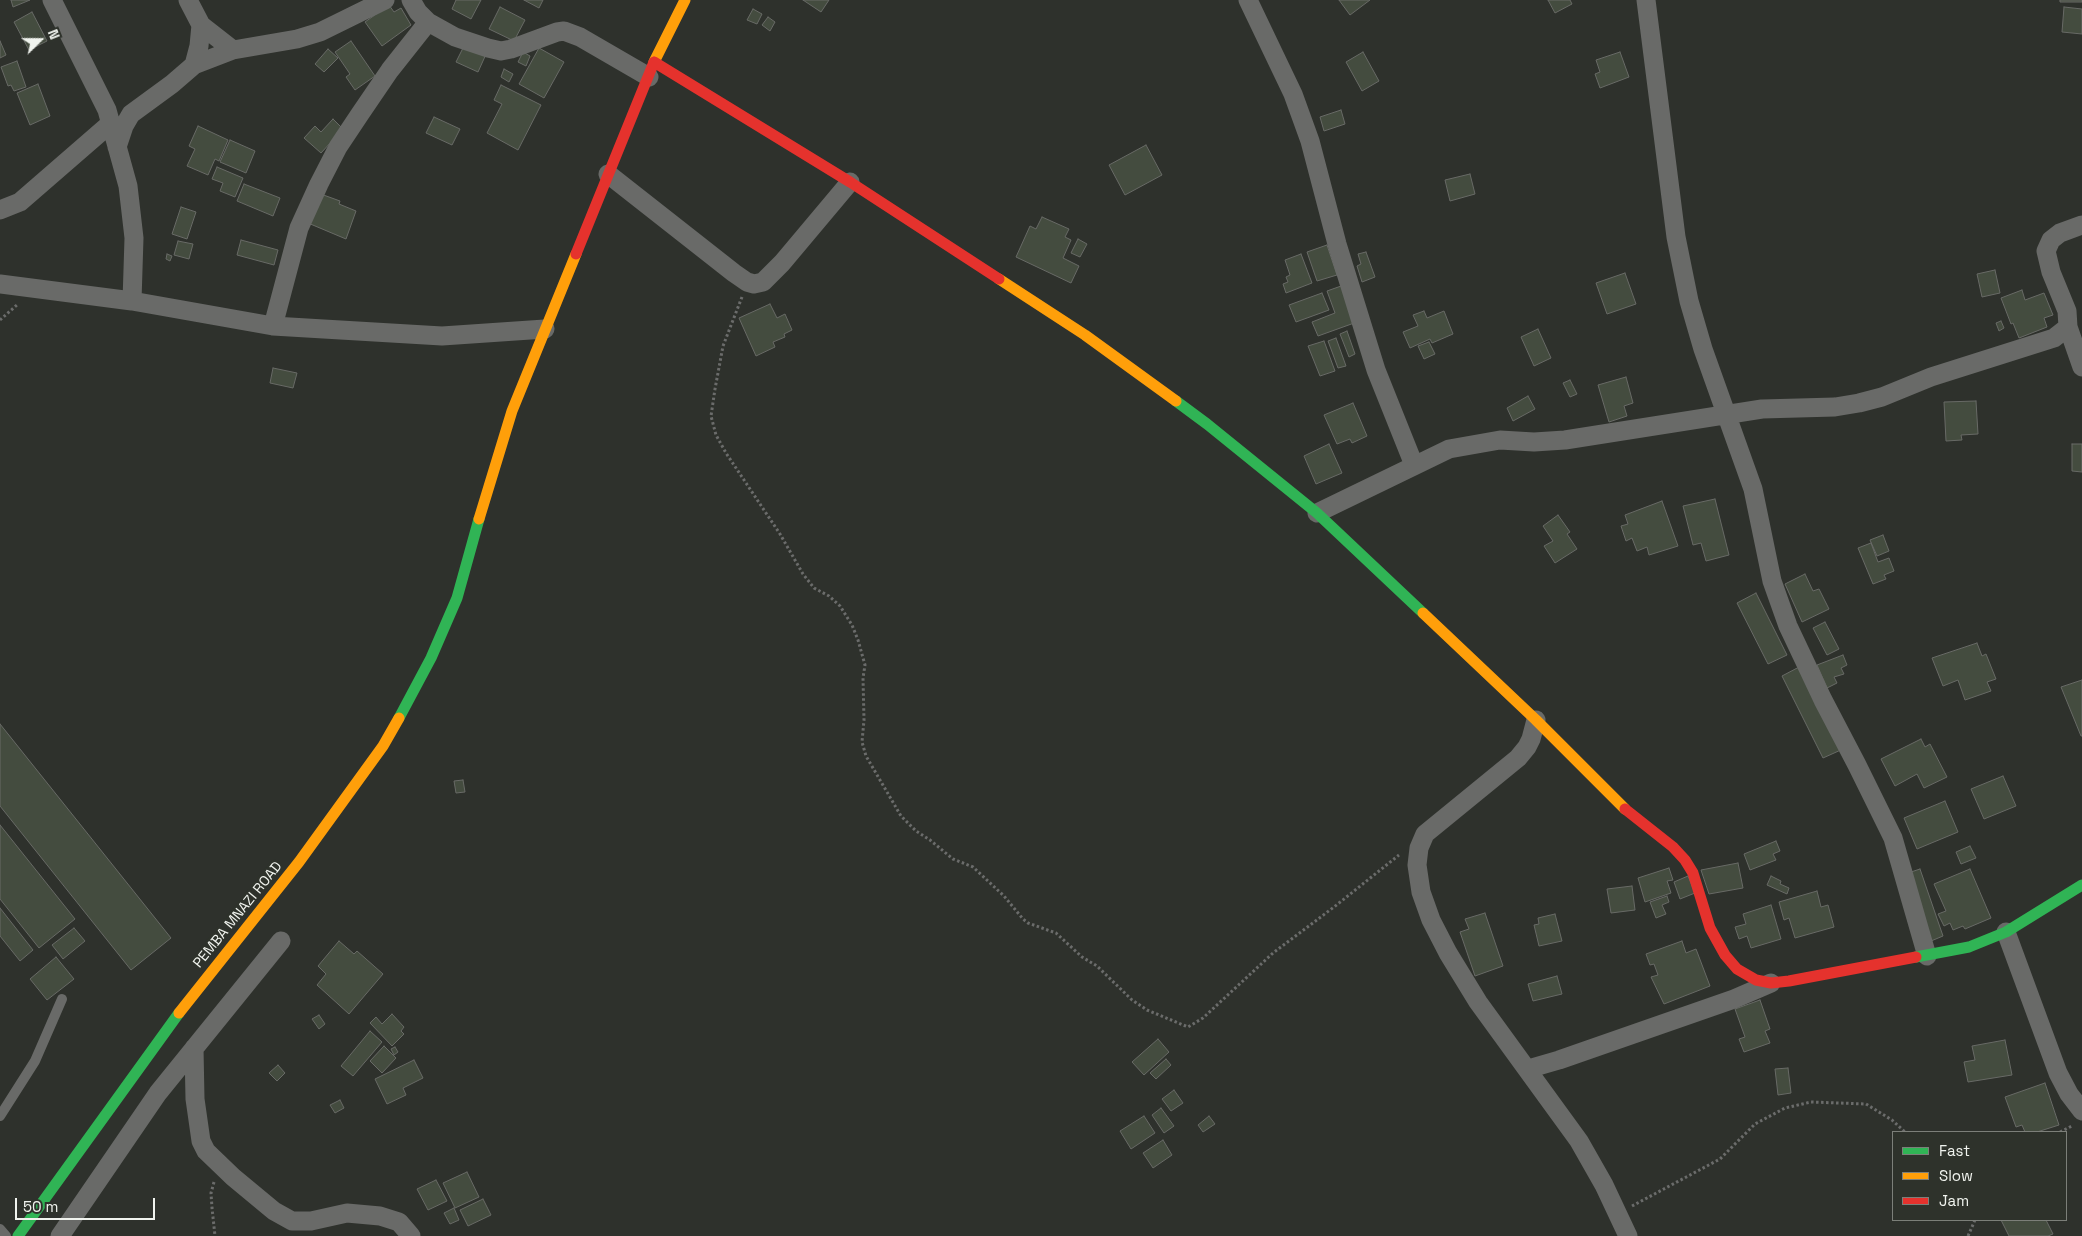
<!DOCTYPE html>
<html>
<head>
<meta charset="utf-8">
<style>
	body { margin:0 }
	#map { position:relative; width:2082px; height:1236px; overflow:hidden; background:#2e312c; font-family:"Space Grotesk",sans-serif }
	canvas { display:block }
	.legend { position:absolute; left:1892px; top:1131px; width:175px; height:90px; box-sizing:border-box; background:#2e322b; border:1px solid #7c7f79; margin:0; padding:6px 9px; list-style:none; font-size:15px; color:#f0f3ee }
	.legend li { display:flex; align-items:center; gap:10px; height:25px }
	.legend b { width:25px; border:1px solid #7c7f79 }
	.north { position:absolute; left:15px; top:15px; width:50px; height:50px; -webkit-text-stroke:4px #2e322b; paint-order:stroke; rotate:68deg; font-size:14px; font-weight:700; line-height:20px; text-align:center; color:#f0f3ee }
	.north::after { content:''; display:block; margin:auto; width:18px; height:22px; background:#f0f3ee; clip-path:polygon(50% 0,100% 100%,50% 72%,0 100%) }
	.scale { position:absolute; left:15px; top:1198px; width:140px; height:22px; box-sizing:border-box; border:2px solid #f0f3ee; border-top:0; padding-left:6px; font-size:15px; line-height:18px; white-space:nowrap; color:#f0f3ee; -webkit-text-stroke:4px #2e322b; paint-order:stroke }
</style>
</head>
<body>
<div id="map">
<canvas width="2082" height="1236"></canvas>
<ul class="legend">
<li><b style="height:6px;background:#30b455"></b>Fast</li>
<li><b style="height:6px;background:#ff9f0a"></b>Slow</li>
<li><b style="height:6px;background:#e5322d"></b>Jam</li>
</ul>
<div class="north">N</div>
<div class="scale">50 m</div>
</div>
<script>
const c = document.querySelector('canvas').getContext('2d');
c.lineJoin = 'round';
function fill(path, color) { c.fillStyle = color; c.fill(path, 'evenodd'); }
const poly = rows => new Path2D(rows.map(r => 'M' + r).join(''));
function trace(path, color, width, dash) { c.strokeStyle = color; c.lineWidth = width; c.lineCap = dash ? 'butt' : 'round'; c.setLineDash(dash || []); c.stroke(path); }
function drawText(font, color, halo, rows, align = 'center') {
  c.font = font + ' "Space Grotesk",sans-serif'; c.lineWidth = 5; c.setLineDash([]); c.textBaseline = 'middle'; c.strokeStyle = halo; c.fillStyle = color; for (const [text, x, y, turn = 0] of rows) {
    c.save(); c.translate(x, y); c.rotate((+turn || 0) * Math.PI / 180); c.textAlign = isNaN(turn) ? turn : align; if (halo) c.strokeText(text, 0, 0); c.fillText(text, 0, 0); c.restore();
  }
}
const building = poly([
	[11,0,30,0,13,7,11,0],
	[456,0,481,0,471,19,452,9,456,0],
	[524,0,543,0,539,8,524,0],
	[803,0,829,0,821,12,803,0],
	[1339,0,1370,0,1350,15,1339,0],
	[1548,0,1570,0,1572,4,1555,13,1548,0],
	[2060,0,2082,0,2082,2,2060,2,2060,0],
	[389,5,394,12,401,8,411,25,382,46,365,22,389,5],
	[500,7,525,20,514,41,489,29,500,7],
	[2064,7,2082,9,2082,34,2062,32,2064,7],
	[753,9,762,14,757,24,747,20,753,9],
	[32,12,47,41,29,50,14,22,32,12],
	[768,17,775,22,770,31,762,25,768,17],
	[0,41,6,55,0,58,0,41],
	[351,41,375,76,355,90,346,77,350,74,335,52,351,41],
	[466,42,487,52,478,72,456,62,466,42],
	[539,48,564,62,544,98,519,84,539,48],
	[328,49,338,58,324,72,315,64,328,49],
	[523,52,530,56,526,66,518,62,523,52],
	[1363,52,1379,81,1362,91,1346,62,1363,52],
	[1620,52,1629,77,1600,88,1595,74,1600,72,1596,60,1620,52],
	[17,61,26,87,14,91,11,85,8,86,1,67,17,61],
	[504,69,513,74,509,82,501,77,504,69],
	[38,84,50,116,30,125,17,93,38,84],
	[501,85,541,105,518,150,487,133,502,104,494,100,501,85],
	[1341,110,1345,124,1324,131,1320,117,1341,110],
	[434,117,460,129,452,145,426,133,434,117],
	[333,119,343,129,321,153,304,138,315,126,321,132,333,119],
	[198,126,228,140,219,161,215,159,208,175,187,166,195,149,189,146,198,126],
	[230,140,255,151,246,173,220,162,230,140],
	[1146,145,1162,175,1125,195,1109,165,1146,145],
	[217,167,243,178,235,197,220,191,223,183,212,179,217,167],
	[1470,174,1475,194,1450,201,1445,180,1470,174],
	[244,184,280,198,273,216,237,201,244,184],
	[318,193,340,201,339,204,356,211,346,239,308,223,318,193],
	[181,207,196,212,187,239,172,234,181,207],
	[1042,217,1069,229,1065,237,1071,240,1063,258,1079,266,1071,283,1016,257,1030,226,1036,229,1042,217],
	[1078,239,1087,244,1080,257,1071,253,1078,239],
	[241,240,278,250,274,265,237,255,241,240],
	[178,241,193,244,189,259,174,255,178,241],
	[1327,245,1337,275,1317,281,1307,252,1327,245],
	[1366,252,1375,277,1362,282,1357,266,1361,264,1358,254,1366,252],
	[167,254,172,256,170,261,166,259,167,254],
	[1301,254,1312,283,1286,293,1283,284,1288,282,1286,277,1290,275,1285,260,1301,254],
	[1995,270,2000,293,1982,297,1977,274,1995,270],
	[1625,273,1636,304,1607,314,1596,283,1625,273],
	[1344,285,1357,322,1318,336,1312,322,1335,313,1327,291,1344,285],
	[2022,290,2025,300,2044,293,2053,315,2044,318,2047,327,2019,338,2013,323,2011,324,2001,298,2022,290],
	[1322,293,1329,310,1296,322,1289,305,1322,293],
	[770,304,777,318,785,314,792,330,784,334,785,337,773,342,775,347,756,356,739,318,770,304],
	[1424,311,1427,318,1444,311,1453,334,1432,343,1430,339,1410,348,1403,332,1418,326,1413,315,1424,311],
	[2001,321,2004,328,1999,331,1996,323,2001,321],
	[1538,329,1551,358,1534,366,1521,337,1538,329],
	[1347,331,1355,354,1349,357,1340,334,1347,331],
	[1336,338,1346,366,1338,368,1328,341,1336,338],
	[1324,341,1335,371,1320,376,1308,346,1324,341],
	[1429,342,1435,354,1424,359,1418,346,1429,342],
	[273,368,297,373,293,388,270,383,273,368],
	[1626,377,1633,403,1624,406,1627,416,1609,422,1598,385,1626,377],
	[1570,380,1577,394,1570,397,1563,383,1570,380],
	[1528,396,1535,409,1513,421,1507,408,1528,396],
	[1976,401,1978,434,1961,435,1962,440,1946,441,1944,402,1976,401],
	[1353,403,1367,436,1352,443,1350,439,1337,444,1324,415,1353,403],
	[1329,444,1342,473,1316,484,1304,456,1329,444],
	[2072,444,2082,444,2082,472,2072,471,2072,444],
	[1715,499,1729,555,1706,561,1701,543,1693,545,1683,506,1715,499],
	[1662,501,1678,546,1649,555,1647,547,1637,551,1632,538,1626,541,1621,526,1628,524,1625,515,1662,501],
	[1558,515,1570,532,1567,534,1577,549,1555,563,1544,546,1553,541,1543,526,1558,515],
	[1883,535,1889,551,1877,556,1870,540,1883,535],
	[1871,543,1878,562,1889,558,1894,571,1884,575,1886,579,1873,584,1858,548,1871,543],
	[1805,574,1813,591,1819,589,1829,609,1802,622,1785,584,1805,574],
	[1756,593,1787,655,1768,664,1737,603,1756,593],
	[1825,622,1839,649,1827,655,1813,628,1825,622],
	[1977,643,1982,656,1986,654,1996,679,1987,682,1991,691,1965,700,1958,680,1943,686,1932,658,1977,643],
	[1843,655,1847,665,1841,668,1844,674,1834,677,1837,683,1827,688,1817,665,1843,655],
	[1801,666,1843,749,1823,758,1782,676,1801,666],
	[2082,680,2082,736,2081,736,2061,687,2082,680],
	[0,724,171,938,131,970,0,806,0,724],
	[1921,739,1925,747,1930,744,1947,777,1924,788,1917,774,1895,786,1881,759,1921,739],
	[2003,776,2016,806,1984,819,1971,789,2003,776],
	[463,780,465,792,456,793,454,781,463,780],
	[1945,801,1958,832,1917,849,1904,818,1945,801],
	[0,825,75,919,39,948,0,899,0,825],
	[1776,841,1780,851,1773,854,1776,860,1750,870,1744,854,1776,841],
	[1970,846,1976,858,1961,864,1956,852,1970,846],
	[1738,863,1743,888,1709,894,1701,870,1738,863],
	[1669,868,1673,880,1667,881,1671,893,1645,902,1638,878,1669,868],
	[1920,869,1943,936,1931,941,1908,873,1920,869],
	[1970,869,1991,918,1965,929,1963,926,1953,930,1950,923,1944,926,1938,914,1946,911,1934,884,1970,869],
	[1688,876,1695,893,1680,899,1674,882,1688,876],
	[1771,876,1781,881,1780,884,1789,888,1787,894,1767,885,1771,876],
	[1632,886,1635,910,1611,913,1607,889,1632,886],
	[1817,891,1821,907,1828,905,1834,927,1795,938,1789,918,1784,920,1779,902,1817,891],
	[1667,896,1669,902,1662,905,1666,914,1656,918,1650,902,1667,896],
	[1771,905,1781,939,1751,948,1747,936,1739,939,1735,927,1746,924,1743,914,1771,905],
	[0,908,33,950,20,961,0,936,0,908],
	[1485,913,1503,966,1475,976,1460,932,1469,929,1465,919,1485,913],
	[1555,914,1562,941,1539,946,1534,925,1539,924,1538,918,1555,914],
	[74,928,85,941,63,959,52,945,74,928],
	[339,941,354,954,357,951,383,974,349,1014,317,985,326,974,318,966,339,941],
	[1682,941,1686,953,1696,949,1710,986,1664,1004,1651,977,1658,975,1654,964,1650,965,1646,954,1682,941],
	[56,957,74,979,47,1000,30,979,56,957],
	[1557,976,1562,994,1533,1001,1528,984,1557,976],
	[1760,1000,1770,1029,1765,1031,1770,1043,1744,1052,1739,1039,1745,1037,1735,1009,1760,1000],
	[392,1014,404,1027,401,1031,404,1034,392,1046,370,1023,376,1017,382,1024,392,1014],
	[319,1015,325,1024,319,1029,312,1019,319,1015],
	[370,1031,382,1042,353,1076,341,1066,370,1031],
	[1158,1039,1169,1052,1144,1075,1132,1062,1158,1039],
	[2005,1040,2012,1075,1968,1082,1964,1062,1975,1060,1972,1046,2005,1040],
	[384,1046,396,1058,382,1073,370,1061,384,1046],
	[395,1047,398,1052,394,1055,391,1049,395,1047],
	[1166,1059,1171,1065,1156,1079,1150,1073,1166,1059],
	[414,1060,423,1078,403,1088,406,1095,387,1104,375,1079,414,1060],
	[278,1065,285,1073,277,1081,269,1073,278,1065],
	[1788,1068,1791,1093,1778,1095,1775,1069,1788,1068],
	[2045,1083,2059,1125,2037,1132,2025,1132,2022,1125,2016,1127,2005,1097,2045,1083],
	[1174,1090,1183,1103,1171,1111,1162,1099,1174,1090],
	[340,1100,344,1108,335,1113,330,1105,340,1100],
	[1161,1108,1174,1126,1164,1133,1152,1115,1161,1108],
	[1144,1116,1155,1133,1131,1149,1120,1131,1144,1116],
	[1209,1116,1215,1124,1203,1132,1198,1125,1209,1116],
	[1163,1140,1172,1155,1153,1168,1143,1153,1163,1140],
	[467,1172,479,1197,455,1208,443,1183,467,1172],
	[436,1180,447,1201,428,1210,417,1189,436,1180],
	[483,1199,491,1215,468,1226,460,1210,483,1199],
	[454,1208,459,1220,450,1224,444,1213,454,1208],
	[2001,1220,2046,1220,2053,1234,2048,1236,2009,1236,2001,1220]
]);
fill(building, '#444c3f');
trace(building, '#686a66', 1);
trace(poly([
	[742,297,723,346,715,389,711,416,716,435,726,453,780,534,803,574,814,588,829,596,840,606,852,625,858,640,865,665,863,678,864,720,862,742,866,756,901,816,916,831,930,840,953,859,973,867,1004,896,1023,919,1028,923,1056,933,1082,957,1097,966,1132,1000,1147,1010,1188,1027,1203,1018,1273,953,1334,907,1399,855],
	[0,320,18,304],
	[2060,1132,2072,1126],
	[214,1182,211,1193,212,1208,215,1236],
	[1632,1206,1720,1159,1755,1124,1785,1108,1811,1102,1866,1104,1892,1120,1905,1132],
	[1968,1236,1975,1220]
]), '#6b6c6b', 3, [2.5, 2.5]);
trace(poly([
	[0,1116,35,1061,62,999],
	[0,1229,6,1236]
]), '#696a68', 10);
trace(poly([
	[52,0,107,110,128,186,134,238,132,301],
	[188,0,201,25,199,46,194,65],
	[411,0,418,12,428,22,455,37,488,48,501,51,511,49,557,32,564,31,580,37,649,77],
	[1248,0,1293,94,1310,141,1337,244,1376,370,1414,465],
	[1646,0,1676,237,1689,301,1703,349,1753,489,1772,581,1788,626,1823,700,1857,765,1893,838,1927,956],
	[201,25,233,50],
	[117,147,124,126,131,114,172,84,194,65,233,50,297,39,320,32,385,0],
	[608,174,734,273,747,282,754,284,763,282,782,263,850,182],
	[0,210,20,202,111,123],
	[0,284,132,301,273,326,442,336,545,329],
	[273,326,299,228,319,184,338,147,360,114,390,70,428,22],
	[2068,327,2082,367],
	[1317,513,1449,449,1500,440,1534,442,1565,440,1762,409,1835,407,1859,403,1882,397,1931,377,2054,338,2068,327,2067,311,2051,272,2046,251,2051,240,2060,233,2082,225],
	[1536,720,1531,739,1527,747,1518,758,1425,834,1419,848,1417,865,1421,892,1431,920,1448,953,1478,1002,1579,1141,1604,1185,1628,1236],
	[2006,932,2058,1073,2069,1094,2082,1111],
	[194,1048,195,1099,201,1141,206,1151,233,1177,274,1211,292,1221,311,1221,347,1213,380,1216,399,1222,411,1236],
	[1528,1069,1559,1060,1734,999,1771,983],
	[60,1236,158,1093,281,941]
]), '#696a68', 19);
trace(poly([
	[1176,401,1207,424,1317,513,1423,613],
	[399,718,431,658,457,598,479,519],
	[1916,957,1969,947,2006,932,2082,885],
	[18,1236,179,1013]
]), '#30b455', 11);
trace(poly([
	[654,62,685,0],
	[999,279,1085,335,1176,401],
	[479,519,512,411,576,254],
	[1423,613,1536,720,1625,809],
	[179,1013,299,862,383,746,399,718]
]), '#ff9f0a', 11);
trace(poly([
	[654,62,850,182,999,279],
	[576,254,654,62],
	[1625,809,1673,847,1685,860,1693,873,1710,928,1725,955,1737,969,1756,980,1771,983,1789,981,1916,957]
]), '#e5322d', 11);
drawText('14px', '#f0f3ee', '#2e322b', [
	["PEMBA MNAZI ROAD",238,915,-51]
]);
</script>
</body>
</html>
